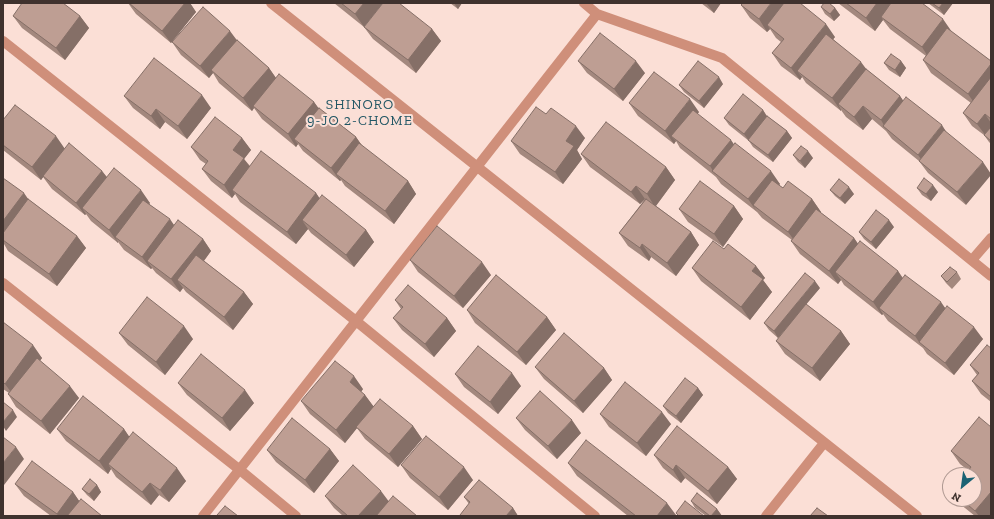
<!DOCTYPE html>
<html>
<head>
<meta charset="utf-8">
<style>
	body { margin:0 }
	#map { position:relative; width:994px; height:519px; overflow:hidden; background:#fbdfd6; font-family:"Zilla Slab",serif }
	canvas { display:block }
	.frame { position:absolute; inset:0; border:4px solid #3f322e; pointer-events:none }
	.north { position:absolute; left:942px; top:467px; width:40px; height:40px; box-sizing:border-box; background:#fbdfd6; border:1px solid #b09a93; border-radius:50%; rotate:209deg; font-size:11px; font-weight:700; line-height:16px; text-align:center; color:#3f322e }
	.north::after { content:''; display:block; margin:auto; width:14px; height:18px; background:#1c6273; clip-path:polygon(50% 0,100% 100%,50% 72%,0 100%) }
</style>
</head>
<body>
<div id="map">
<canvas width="994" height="519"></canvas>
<div class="frame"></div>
<div class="north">N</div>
</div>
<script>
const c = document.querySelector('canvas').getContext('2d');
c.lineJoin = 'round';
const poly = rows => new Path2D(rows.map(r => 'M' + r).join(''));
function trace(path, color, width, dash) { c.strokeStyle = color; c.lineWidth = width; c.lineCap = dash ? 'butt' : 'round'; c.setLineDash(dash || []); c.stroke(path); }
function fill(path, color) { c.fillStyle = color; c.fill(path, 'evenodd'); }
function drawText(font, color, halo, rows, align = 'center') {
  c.font = font + ' "Zilla Slab",serif'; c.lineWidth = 4; c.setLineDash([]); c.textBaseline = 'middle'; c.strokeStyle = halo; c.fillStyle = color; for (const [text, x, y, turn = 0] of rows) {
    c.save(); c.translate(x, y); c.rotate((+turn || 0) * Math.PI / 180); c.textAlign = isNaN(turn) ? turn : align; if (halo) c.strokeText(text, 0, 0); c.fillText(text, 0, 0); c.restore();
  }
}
trace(poly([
	[271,3,917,516],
	[584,3,597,14,722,58,991,276],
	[3,41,356,321,595,516],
	[972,260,991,238],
	[3,283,240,470,296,516],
	[203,516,597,14],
	[766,516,824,443]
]), '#cf8f7a', 10);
fill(poly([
	[128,3,190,3,196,12,171,43,136,14],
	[334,3,383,3,364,27],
	[450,3,462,3,458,9],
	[701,3,721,3,714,13],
	[838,3,922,3,952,32,991,61,991,144,989,142,984,135,972,126,963,113,971,103,931,73,923,60,926,56,890,29,883,20,875,31],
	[928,3,953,3,944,15],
	[741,5,835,37,833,39,866,69,900,96,966,205,928,173,919,161,892,139,886,131,872,119,863,130,846,117,841,110,841,111,806,83,802,77,800,80,781,66,772,53,781,42,776,38,770,29,767,32,750,18],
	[821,7,835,8,840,15,834,21,825,14],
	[13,16,80,16,89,28,65,60,22,28],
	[364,27,432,29,441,41,416,73,373,39],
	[237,40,269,68,276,78,314,102,318,108,356,137,363,147,408,181,416,194,394,224,345,186,341,180,340,181,303,151,298,144,296,147,262,119,254,108,252,111,219,83,213,73,209,78,181,55,172,42],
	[578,61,645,73,623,101,587,73],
	[901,61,906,68,900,77,889,70,884,63],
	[723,84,704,108,684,92,679,85],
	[124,96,211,108,187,139,165,122,160,129,133,108],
	[629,103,699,112,697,114,780,184,779,185,783,188,812,199,821,212,821,213,854,238,858,244,898,271,903,278,945,308,983,339,954,375,927,354,923,348,888,321,883,314,882,315,844,285,841,280,838,284,800,254,791,241,792,240,762,218,757,212,721,184,716,177,680,148,676,141,674,144,638,116],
	[763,110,767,116,787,131,792,138,773,162,753,147,749,141,729,125,724,118],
	[546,114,585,138,577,150,582,159,563,184,520,154,511,141],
	[3,120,65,149,102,171,107,177,150,203,149,204,174,225,203,239,211,251,204,261,244,292,253,304,233,330,186,292,183,288,180,292,156,273,152,268,151,269,124,250,118,242,118,243,91,221,86,214,85,215,52,189,43,177,41,180,3,150],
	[242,138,251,150,244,159,250,166,316,193,319,198,366,230,374,242,354,267,311,233,308,229,296,244,240,202,235,194,232,198,211,181,202,169,206,164,200,160,191,147],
	[581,154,666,167,675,180,656,206,691,232,699,245,676,276,651,257,649,261,628,246,619,233,645,199,640,204,590,167],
	[793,155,813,158,805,168,798,162],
	[3,178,28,199,77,236,86,248,57,286,8,251,4,244,3,246],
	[917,188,938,192,931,201,922,195],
	[830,190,854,194,845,204,835,196],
	[734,206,743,219,723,247,688,222,679,209],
	[894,227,876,249,864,239,859,232],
	[724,249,756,266,765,278,763,280,772,292,750,320,701,281,692,268],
	[410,260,491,275,463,308,418,272],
	[957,272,961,279,952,289,946,283,941,276],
	[820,288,806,304,841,331,850,344,820,381,785,354,776,341,790,324,778,338,769,330,764,323],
	[395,300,447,318,456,331,434,357,402,330,393,318,401,309],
	[467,310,547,317,556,330,526,365,475,323],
	[3,322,42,358,40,361,79,398,50,434,16,407,8,394,9,393,3,389],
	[119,333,193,339,165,375,128,345],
	[991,348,991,402,981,394,972,381,977,375,970,365],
	[535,367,604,368,612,380,583,413,544,379],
	[455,374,521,386,498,414,464,387],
	[178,383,254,403,230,431,187,395],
	[698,388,703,395,681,423,668,413,663,406],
	[363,389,361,392,365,395,373,406,413,426,422,439,398,467,365,439,357,428,345,443,310,414,301,401],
	[600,414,671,424,646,456,609,427],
	[516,418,581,433,557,459,525,430],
	[991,427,991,515,990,516,975,516,960,504,957,499,974,499,969,471,960,464,951,451],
	[57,429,124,429,129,437,186,481,169,502,159,495,151,505,116,477,111,469,108,474,66,441],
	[330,449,339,461,314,493,276,462,267,450],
	[654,455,728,467,737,479,717,504,685,478,681,483,663,468],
	[568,463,676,515,676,516,628,516,577,476],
	[401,465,473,480,448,510,410,478],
	[15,484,73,492,79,501,102,516,51,516,24,496],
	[97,485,101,492,94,501,87,495,82,489],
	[325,496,388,501,417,516,343,516,334,508],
	[464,497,513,508,518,516,460,516,460,515,469,504],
	[691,501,717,509,722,516,706,516,695,508]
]), '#a3887e');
fill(poly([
	[185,3,190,3,196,12,171,43,162,31],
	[364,3,383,3,364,27,355,14],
	[454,3,462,3,458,9],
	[706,3,721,3,714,13],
	[771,3,790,3,767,25,770,29,767,32,759,19],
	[877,3,895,3,881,17,883,20,875,31,866,18],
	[943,3,953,3,944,15,939,8],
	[835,8,840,15,834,21,830,14],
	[80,16,89,28,65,60,56,48],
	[943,19,952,32,930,60,922,47],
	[826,24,835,37,804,76,797,71,802,77,800,80,791,68],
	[432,29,441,41,416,73,408,60],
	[230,31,239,43,211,70,213,73,209,78,200,66],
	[636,61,645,73,623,101,614,89],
	[901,61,906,68,900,77,895,70],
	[861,62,870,74,838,104,841,110,841,111,832,98],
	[991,64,991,88,977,107,968,94],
	[269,68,278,81,253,106,254,108,252,111,243,98],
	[719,77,723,84,704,108,699,101],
	[202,95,211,108,187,139,178,126],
	[900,96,909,109,886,129,881,120],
	[690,99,699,112,677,140,671,136,676,141,674,144,665,131],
	[314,102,323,114,294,139,298,144,296,147,288,134],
	[863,106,872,119,863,130,854,117],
	[156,109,165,122,160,129,151,116],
	[763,110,767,117,749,141,744,134],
	[985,114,991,123,991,130,986,136,977,124],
	[942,125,950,138,927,167,918,155],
	[576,126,585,138,577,150,582,159,563,184,555,172,566,141],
	[787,131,792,138,773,162,768,155],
	[56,136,65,149,41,180,32,167],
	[356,137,365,150,336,174,341,180,340,181,331,168],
	[242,138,251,150,244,159,253,171,232,190,235,194,232,198,224,185,233,150],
	[731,140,740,153,715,174,710,166],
	[808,151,813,158,805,168,800,161],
	[983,162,991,174,991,175,966,205,957,192],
	[666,167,675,180,655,207,647,194],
	[102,171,111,183,82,208,86,214,85,215,76,203],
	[771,171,780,184,759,210,753,205,757,212,748,199],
	[408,181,416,194,394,224,385,211],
	[933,185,938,192,931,201,926,194],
	[636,186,645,199,640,204,631,192],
	[849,187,854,194,845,204,840,198],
	[141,190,150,203,120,241,115,237,118,242,118,243,109,230],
	[24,193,33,206,3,240,3,221],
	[316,193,325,206,302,220,308,229,296,244,287,232],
	[812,199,821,212,797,244,788,232],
	[734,206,743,219,723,247,714,234],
	[170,219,178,231,147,261,152,268,151,269,142,257],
	[889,220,894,227,876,249,871,242],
	[366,230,374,242,354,267,346,255],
	[691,232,699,245,676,276,667,263],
	[77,236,86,248,57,286,49,274],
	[854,238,863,251,835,272,841,280,838,284,829,271],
	[203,239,211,251,185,286,177,280,183,288,180,292,171,279],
	[642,244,651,257,649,261,640,248],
	[482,262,491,275,463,308,454,296],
	[756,266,765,278,763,280,772,292,750,320,741,307,752,271],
	[898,271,906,284,879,308,883,314,882,315,873,302],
	[815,281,820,288,778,338,774,331],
	[244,292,253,304,233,330,224,317],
	[941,302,950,315,919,342,915,336],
	[547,317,556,330,526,365,517,352],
	[447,318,456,331,434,357,425,344],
	[184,326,193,339,165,375,156,362],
	[974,327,983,339,954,375,945,363],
	[841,331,850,344,820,381,812,368],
	[33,345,42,358,14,396,5,384],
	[604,368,612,380,583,413,574,401],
	[512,373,521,386,498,414,490,402],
	[354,376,363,389,359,395,350,382],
	[70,386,79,398,50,434,41,421],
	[698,388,703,395,681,423,676,416],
	[245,390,254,403,230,431,222,418],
	[365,395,374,407,345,443,336,430],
	[13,410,17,417,6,431,3,426,3,422],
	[662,412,671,424,646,456,637,443],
	[572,420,581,433,557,459,548,446],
	[413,426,422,439,398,467,389,454],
	[124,429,133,442,108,464,111,469,108,474,99,461],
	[16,447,24,459,4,485,3,484,3,463],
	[330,449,339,461,314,493,305,480],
	[676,465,685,478,681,483,673,470],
	[464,467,473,480,448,510,439,497],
	[728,467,737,479,717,504,708,491],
	[177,468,186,481,169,502,160,490],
	[150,483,159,495,151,505,142,492],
	[97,485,101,492,94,501,89,494],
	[381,491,390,503,378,516,358,516],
	[73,492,82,505,74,516,58,516,57,514],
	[991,492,991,515,990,516,979,516,975,511],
	[667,503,676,515,676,516,657,516],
	[513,508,518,516,506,516],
	[717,509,722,516,711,516]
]), '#856f67');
const building = poly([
	[22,3,63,3,80,16,56,48,13,16,22,3],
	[129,3,185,3,162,31,129,3],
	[341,3,364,3,355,14,341,3],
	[383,3,399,3,432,29,408,60,364,27,383,3],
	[743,3,771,3,759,19,741,5,743,3],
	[784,3,800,3,826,24,791,68,772,53,784,39,767,25,784,3],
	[824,3,829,3,835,8,830,14,821,7,824,3],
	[846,3,877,3,866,18,846,3],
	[891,3,922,3,943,19,922,47,881,17,891,3],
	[932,3,943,3,939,8,932,3],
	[203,7,230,31,200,66,172,42,203,7],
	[947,28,991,61,991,64,968,94,923,60,947,28],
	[600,33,636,61,614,89,578,61,600,33],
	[826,34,861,62,832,98,797,71,826,34],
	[237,40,269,68,243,98,211,70,237,40],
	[891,54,901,61,895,70,884,63,891,54],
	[154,58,202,95,178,126,156,109,151,116,124,96,154,58],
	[698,61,719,77,699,101,679,85,698,61],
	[866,69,900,96,881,120,863,106,854,117,838,104,866,69],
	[654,72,690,99,665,131,629,103,654,72],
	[279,74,314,102,288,134,253,106,279,74],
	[991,77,991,119,985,114,977,124,963,113,991,77],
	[743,94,763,110,744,134,724,118,743,94],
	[906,97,942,125,918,155,883,126,906,97],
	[15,105,56,136,32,167,3,145,3,120,15,105],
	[536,107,546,114,551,108,576,126,566,141,574,146,555,172,511,141,536,107],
	[319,108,356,137,331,168,294,139,319,108],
	[693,110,731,140,710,166,671,136,693,110],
	[767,116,787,131,768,155,748,140,767,116],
	[215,117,242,138,233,150,244,158,224,185,202,169,208,161,191,147,215,117],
	[606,122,666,167,647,194,636,186,631,192,581,154,606,122],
	[991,127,991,141,984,135,991,127],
	[944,130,983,162,957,192,919,161,944,130],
	[69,143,102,171,76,203,43,176,69,143],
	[359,143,408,181,385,211,336,174,359,143],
	[735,143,771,171,748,199,712,171,735,143],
	[801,146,808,151,800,161,793,155,801,146],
	[261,151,316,193,287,232,232,190,261,151],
	[114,168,141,190,109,230,82,208,114,168],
	[3,178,24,193,3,221,3,178],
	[924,178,933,185,926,194,917,188,924,178],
	[839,179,849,187,840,198,830,190,839,179],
	[772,180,783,188,788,181,812,199,788,232,753,205,772,180],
	[700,181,734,206,714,234,679,209,700,181],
	[322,195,366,230,346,255,302,220,322,195],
	[28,199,77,236,49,274,3,240,3,233,28,199],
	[646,199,691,232,667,263,642,244,640,248,619,233,646,199],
	[143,200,170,219,142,257,115,237,143,200],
	[816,209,854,238,829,271,791,241,816,209],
	[876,210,889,220,871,242,859,232,876,210],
	[178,220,203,239,171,279,147,261,178,220],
	[437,226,482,262,454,296,410,260,437,226],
	[713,241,724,249,728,244,756,266,752,271,763,279,741,307,692,268,713,241],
	[860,241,898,271,873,302,835,272,860,241],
	[196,255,244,292,224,317,177,280,196,255],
	[950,267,957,272,947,282,941,276,950,267],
	[805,273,815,281,774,331,764,323,805,273],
	[496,275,547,317,517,352,467,310,496,275],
	[905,275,941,302,915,336,879,308,905,275],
	[408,285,447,318,425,344,393,318,403,307,395,300,408,285],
	[147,297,184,326,156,362,119,333,147,297],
	[806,304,841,331,812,368,776,341,806,304],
	[947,306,974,327,945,363,919,342,947,306],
	[3,322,33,345,5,384,3,382,3,322],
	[564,333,604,368,574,401,535,367,564,333],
	[987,345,991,348,991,397,972,381,979,373,970,365,987,345],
	[478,346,512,373,490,402,455,374,478,346],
	[201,354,245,390,222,418,178,383,201,354],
	[37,358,70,386,41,421,8,394,37,358],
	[335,361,354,376,350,382,365,395,336,430,301,401,335,361],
	[685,378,698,388,676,416,663,406,685,378],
	[625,382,662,412,637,443,600,414,625,382],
	[540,391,572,420,548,446,516,418,540,391],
	[83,396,124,429,99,461,57,429,83,396],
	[380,399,413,426,389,454,356,427,380,399],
	[3,402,13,410,3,422,3,402],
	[979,417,991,427,991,492,975,511,961,499,974,499,974,475,965,475,971,467,951,451,979,417],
	[292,418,330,449,305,480,267,450,292,418],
	[677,426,728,467,708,491,676,465,673,470,654,455,677,426],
	[133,432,177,468,160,490,150,483,142,492,108,464,133,432],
	[426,436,464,467,439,497,401,465,426,436],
	[3,437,16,447,3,463,3,437],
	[586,440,667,503,657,516,636,516,568,463,586,440],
	[32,461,73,492,57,514,15,484,32,461],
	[353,465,381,491,358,516,348,516,325,496,353,465],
	[90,479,97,485,89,494,82,489,90,479],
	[479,480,513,508,506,516,461,516,460,515,470,502,464,497,479,480],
	[697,493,717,509,711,516,710,516,691,501,697,493],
	[393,496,417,516,376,516,393,496],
	[81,499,102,516,67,516,81,499],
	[685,501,704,516,679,516,676,513,685,501],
	[225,506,238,516,218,516,217,515,225,506],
	[817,508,828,516,810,516,817,508]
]);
fill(building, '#be9e93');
trace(building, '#856f67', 1);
c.letterSpacing = '1px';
drawText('14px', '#215664', '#fbdfd6', [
	["SHINORO",360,105],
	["9-JO 2-CHOME",360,121]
]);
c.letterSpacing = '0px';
</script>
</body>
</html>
